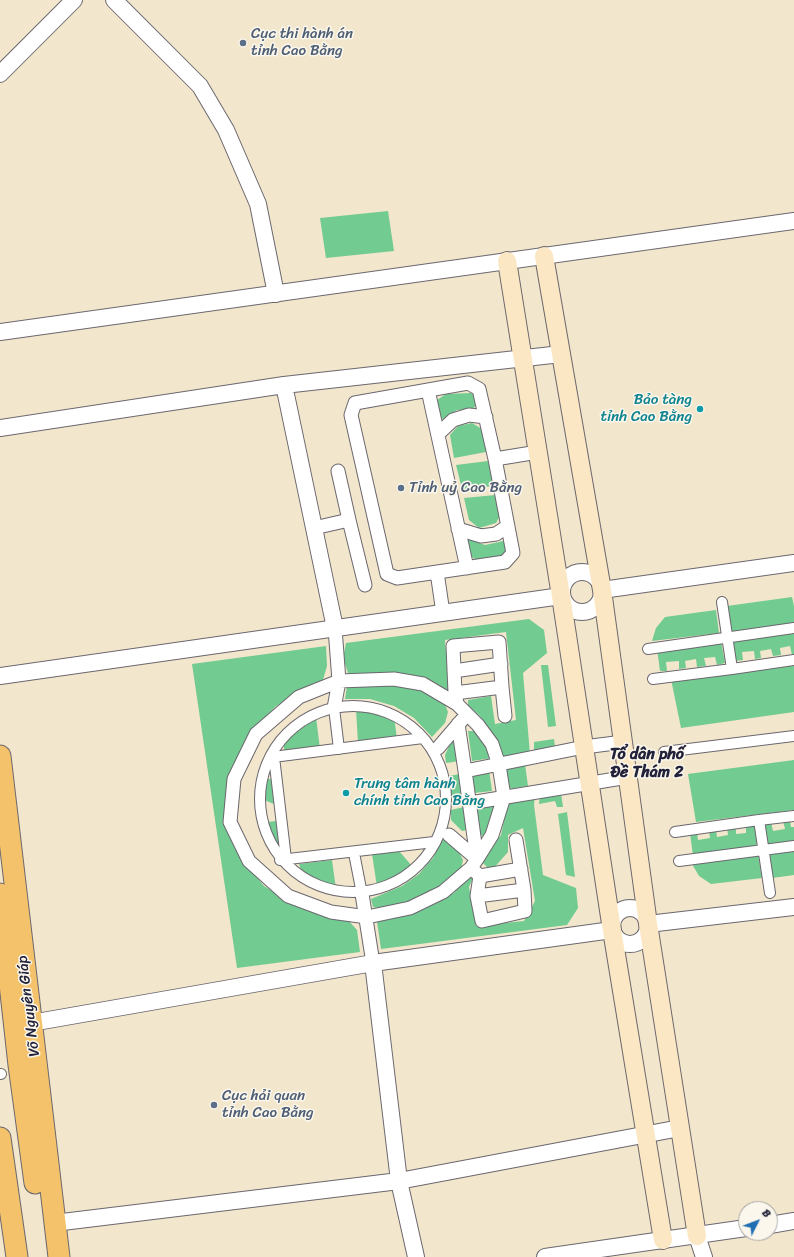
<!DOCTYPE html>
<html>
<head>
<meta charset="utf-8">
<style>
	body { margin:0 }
	#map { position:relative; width:794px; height:1257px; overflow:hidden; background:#f2e6cc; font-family:Sriracha,sans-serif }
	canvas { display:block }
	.north { position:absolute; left:738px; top:1201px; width:40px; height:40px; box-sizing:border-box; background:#fbf7ec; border:1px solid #a4a2a5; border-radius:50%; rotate:48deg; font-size:11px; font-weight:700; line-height:16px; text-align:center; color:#22223b }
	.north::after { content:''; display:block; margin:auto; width:14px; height:18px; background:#1f6fb2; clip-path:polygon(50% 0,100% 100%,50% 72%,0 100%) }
</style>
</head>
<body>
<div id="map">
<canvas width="794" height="1257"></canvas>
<div class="north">B</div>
</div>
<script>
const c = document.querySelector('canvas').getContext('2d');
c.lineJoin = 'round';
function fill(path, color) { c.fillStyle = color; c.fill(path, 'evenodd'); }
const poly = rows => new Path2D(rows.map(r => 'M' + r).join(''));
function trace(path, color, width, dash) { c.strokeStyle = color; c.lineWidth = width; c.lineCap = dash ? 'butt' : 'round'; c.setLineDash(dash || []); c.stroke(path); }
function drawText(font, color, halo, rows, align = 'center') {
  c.font = font + ' Sriracha,sans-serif'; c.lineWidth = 3; c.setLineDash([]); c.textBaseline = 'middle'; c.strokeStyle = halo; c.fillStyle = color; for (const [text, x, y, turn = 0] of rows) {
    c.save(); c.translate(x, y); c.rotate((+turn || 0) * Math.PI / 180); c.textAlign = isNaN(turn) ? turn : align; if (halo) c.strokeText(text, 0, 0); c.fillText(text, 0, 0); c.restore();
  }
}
fill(poly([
	[388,211,394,251,326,258,320,218],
	[471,393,477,398,477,404,473,409,457,410,443,419,438,416,437,400,446,394],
	[472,423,482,429,486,452,454,458,450,435,458,426],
	[488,461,494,486,462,489,456,465],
	[496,495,500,516,496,523,479,528,469,520,464,498],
	[467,540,471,540,485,545,499,542,502,541,507,544,506,553,500,558,477,561,471,556],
	[792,597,794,606,794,623,731,632,727,606],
	[716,610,719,633,652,641,656,628,665,617],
	[529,619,544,630,547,653,523,673,530,754,503,756,495,738,480,716,468,705,468,700,491,696,495,724,516,720,506,632,445,640,449,692,416,678,348,673,343,658,346,643],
	[794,631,794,654,792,655,790,646,780,648,781,655,773,656,771,649,760,651,761,658,755,659,754,651,742,652,743,660,735,661,732,639],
	[721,641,725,663,717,665,715,657,704,658,706,666,697,667,696,659,685,661,686,668,679,669,679,661,666,662,667,671,660,671,657,649],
	[326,646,327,666,323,680,276,706,246,738,232,772,225,803,228,830,243,860,264,886,284,898,348,920,357,930,360,952,237,968,192,664],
	[794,662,794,712,681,728,671,679],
	[541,665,548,665,556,726,548,727],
	[395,685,422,691,444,702,448,712,445,723,432,737,414,718,394,706,370,699,345,699,347,686],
	[356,709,376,710,394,717,397,738,358,743],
	[316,717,320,749,284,752,284,743,300,727],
	[468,731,474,731,486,743,492,758,472,761],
	[554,739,555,747,534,752,534,742],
	[452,740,458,741,460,761,446,763,445,755],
	[794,760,794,810,696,822,688,774],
	[525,764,528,786,508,789,505,768],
	[489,770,492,791,474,793,472,773],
	[460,774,463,796,450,797,448,776],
	[266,779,271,779,274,804,264,800],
	[561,793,563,807,557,807,555,801,539,804,540,794],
	[535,796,534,805,543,875,576,888,578,908,567,925,381,949,377,922,407,913,454,893,468,875,473,878,469,887,476,926,524,921,535,901,523,828,508,835,508,852,492,870,488,868,482,862,501,835,508,801],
	[497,805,487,835,480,836,475,808],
	[464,807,468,830,462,831,451,820,451,810],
	[567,812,575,877,566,875,558,814],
	[790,820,791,827,794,827,794,842,767,846,764,824,771,822,773,831,785,829,783,821],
	[276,821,279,846,273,841,267,822],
	[755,824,757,847,693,856,690,833,697,832,698,840,710,838,709,831,716,830,717,837,728,835,727,828,736,827,736,834,746,833,746,825],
	[442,839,456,846,463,860,460,874,435,890,409,901,379,908,373,907,371,899,402,886,419,874,433,858],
	[794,850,794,875,772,878,768,853],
	[399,851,412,866,395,881,377,887,372,854],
	[758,854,762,878,711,884,699,876,692,864],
	[332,860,336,889,320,883,302,873,299,864]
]), '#72cb91');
const pedestrian = poly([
	[722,602,732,669,794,660],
	[648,649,794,628],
	[653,679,732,669],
	'260 799a93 93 0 1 1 186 0a93 93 0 1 1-186 0Z',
	[334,708,339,749],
	[664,752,794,736],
	[273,757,423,738],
	[274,757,286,859],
	[759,820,794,816],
	[675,832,759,820,770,893],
	[354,853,362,894],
	[280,860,434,842],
	[679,861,794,846],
	[0,1074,1,1074]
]);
const minor = poly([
	[428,390,467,568],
	[438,434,453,420,469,415,486,417],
	[495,459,513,553,505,562,397,578,387,574,351,415,355,403,468,383,479,389,495,459,538,452],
	[338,471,349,520],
	[314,528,349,520,365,585],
	[458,529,481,536,496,534,508,526],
	[437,572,443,613],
	[454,671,501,664],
	[394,679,423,684,457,704,478,725,492,744,499,765,504,797,492,835,477,859,471,868,443,892,410,908,367,917,331,912,288,896,249,861,230,822,234,779,256,734,299,697,339,681,394,679],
	[455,693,502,687],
	[457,704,455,693,453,646,499,642,502,687,505,716],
	[334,708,339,681,335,628],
	[458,724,465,771,584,747,623,742],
	[438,748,462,720],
	[465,771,477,859],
	[470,803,628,777],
	[449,835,477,859],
	[471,868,480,876,477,896,482,921,525,911,524,890,516,840],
	[480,876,521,869],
	[362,894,373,963],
	[477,896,524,890]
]);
const tertiary = poly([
	[114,0,200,86,226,130,258,204,276,294],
	[0,74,74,0],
	[0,332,794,221],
	[284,385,335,628],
	[0,428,284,385,561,354],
	'562 592a20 20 0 1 1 40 0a20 20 0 1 1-40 0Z',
	[602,590,794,563],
	[0,676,561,596],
	'612 926a18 18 0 1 1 36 0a18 18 0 1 1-36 0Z',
	[648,924,794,907],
	[373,963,399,1181,416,1257],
	[31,1023,373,963,612,930],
	[54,1223,399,1181,680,1128],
	[770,1225,794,1221],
	[697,1236,704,1257],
	[545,1257,746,1228]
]);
const secondary = poly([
	[544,256,602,590,648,924,697,1236],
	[507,261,561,596,612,930,663,1240]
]);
const trunk = poly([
	[0,756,59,1257],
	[0,894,19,1065,35,1183],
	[0,1138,17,1257]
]);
trace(pedestrian, '#6b676e', 12);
trace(minor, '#6b676e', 15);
trace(tertiary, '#6b676e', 18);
trace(secondary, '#6b676e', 20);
trace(trunk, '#6b676e', 23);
trace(pedestrian, '#fff', 10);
trace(minor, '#fff', 13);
trace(tertiary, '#fff', 16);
trace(secondary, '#fbe7c3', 18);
trace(trunk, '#f4c26a', 21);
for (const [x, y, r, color] of [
	[243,43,4,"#5c6f8a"],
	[700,409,4,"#0f9aa8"],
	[401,488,4,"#5c6f8a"],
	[346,793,4,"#0f9aa8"],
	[214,1105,4,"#5c6f8a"]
]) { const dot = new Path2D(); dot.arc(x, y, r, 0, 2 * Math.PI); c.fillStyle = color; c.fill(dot); trace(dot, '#fbf7ec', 1.5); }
drawText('15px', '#4e5e75', '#fbf7ec', [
	["Cục thi hành án",251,34],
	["tỉnh Cao Bằng",251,51],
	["Tỉnh uỷ Cao Bằng",409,488],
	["Cục hải quan",222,1096],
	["tỉnh Cao Bằng",222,1113]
], 'left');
drawText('15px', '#0d838f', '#fbf7ec', [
	["Bảo tàng",692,400],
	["tỉnh Cao Bằng",692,417],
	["Trung tâm hành",354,784,"left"],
	["chính tỉnh Cao Bằng",354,801,"left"]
], 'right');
drawText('15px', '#22223b', '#fbf7ec', [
	["Võ Nguyên Giáp",29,1006,-97]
]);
drawText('bold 16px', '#22223b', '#fbf7ec', [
	["Tổ dân phố",647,755],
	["Đề Thám 2",647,773]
]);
</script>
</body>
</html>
